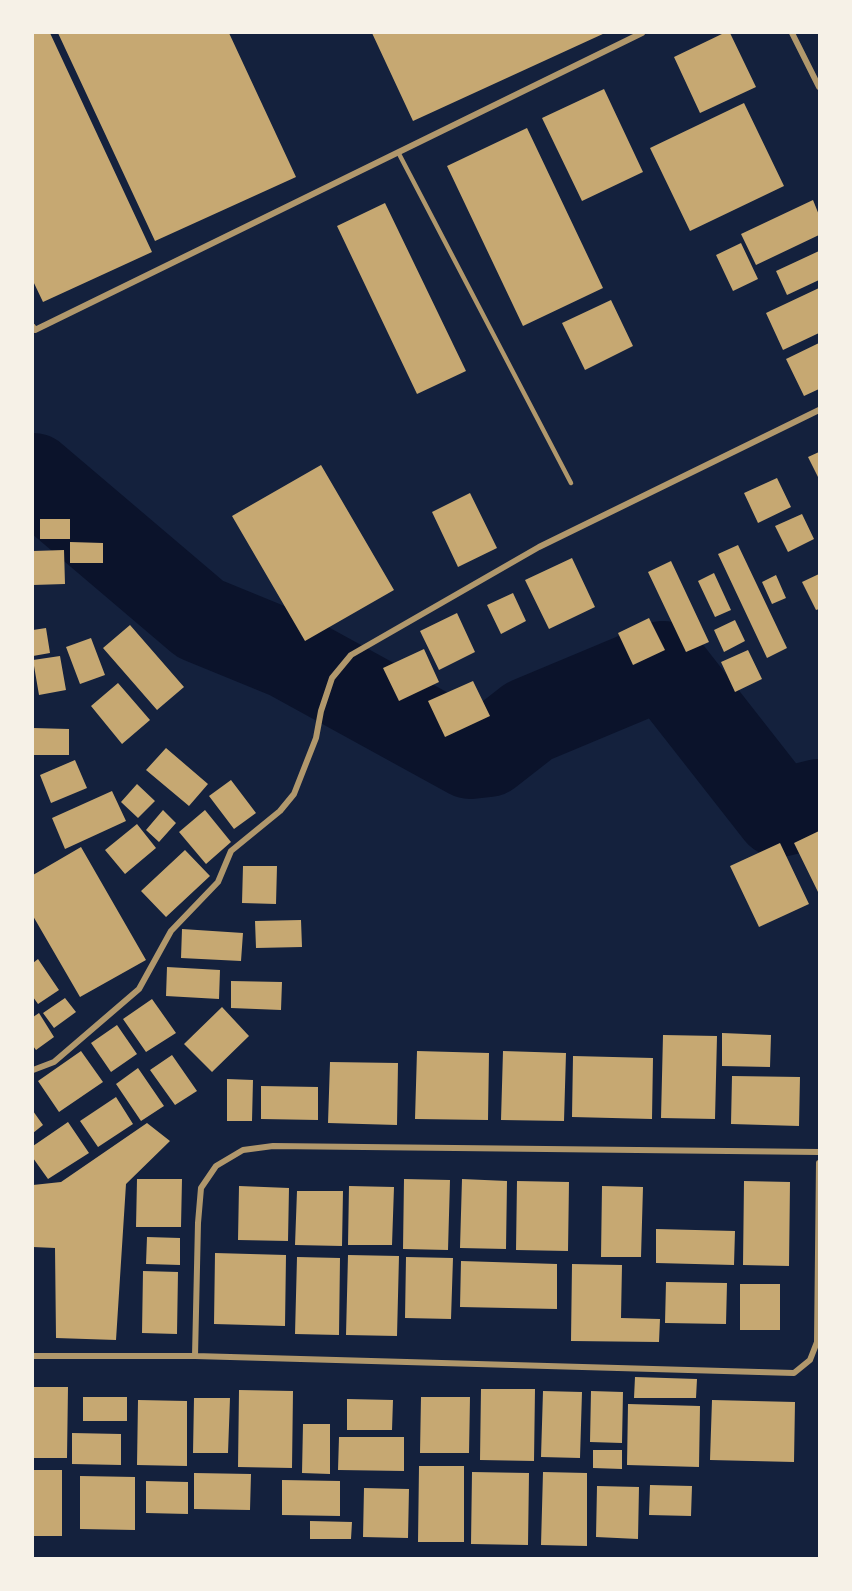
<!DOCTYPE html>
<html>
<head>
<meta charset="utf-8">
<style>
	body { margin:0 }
	#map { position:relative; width:852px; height:1591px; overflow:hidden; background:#14213d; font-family:"Zilla Slab",serif }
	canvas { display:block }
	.frame { position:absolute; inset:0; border:34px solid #f6f1e7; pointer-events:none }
</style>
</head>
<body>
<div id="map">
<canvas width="852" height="1591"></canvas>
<div class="frame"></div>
</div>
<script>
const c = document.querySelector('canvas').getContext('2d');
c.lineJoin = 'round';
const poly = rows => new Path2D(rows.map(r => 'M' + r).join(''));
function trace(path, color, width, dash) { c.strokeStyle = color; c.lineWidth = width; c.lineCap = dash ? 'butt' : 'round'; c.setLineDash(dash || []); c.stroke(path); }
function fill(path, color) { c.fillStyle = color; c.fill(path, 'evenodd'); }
trace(poly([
	[33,477,200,619,288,655,470,755,488,753,529,721,663,665,779,813,819,803]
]), '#0b132b', 88);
fill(poly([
	[33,33,50,33,152,252,43,302,33,281],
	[58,33,229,33,296,177,155,241],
	[372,33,605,33,413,121],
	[724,33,730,33,756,87,700,113,674,57],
	[604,89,643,172,582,201,542,118],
	[744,103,784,186,690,231,650,148],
	[527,128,603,288,523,326,447,166],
	[813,200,819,215,819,235,756,265,741,234],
	[385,203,466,371,417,394,337,226],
	[741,243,758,279,733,291,716,255],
	[819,251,819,280,787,295,776,271],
	[819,288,819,333,783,350,766,313],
	[611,300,633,346,585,370,562,323],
	[819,343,819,389,804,396,786,359],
	[819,452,819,479,808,457],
	[321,465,394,590,305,641,232,516],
	[777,478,791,507,758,523,744,493],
	[470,493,497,548,458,567,432,512],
	[802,514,814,539,788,552,775,526],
	[40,519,70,519,70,539,40,539],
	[70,542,103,543,103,563,70,563],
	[738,545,787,648,767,658,718,554],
	[64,550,65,584,33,585,33,551],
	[572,558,595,607,549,629,525,580],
	[671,561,709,642,686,652,648,572],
	[714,573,731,610,715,617,698,581],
	[819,574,819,609,816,610,802,582],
	[776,575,786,598,772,604,762,582],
	[513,593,526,621,501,634,487,605],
	[457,613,475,652,439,670,420,631],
	[649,618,665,650,633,665,618,633],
	[735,620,745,641,724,652,714,630],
	[130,625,184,687,157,710,103,648],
	[46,628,50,653,33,656,33,630],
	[91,638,105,675,80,684,66,647],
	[424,649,439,682,399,701,383,668],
	[748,650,762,679,735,692,721,662],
	[60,656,66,690,39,695,33,660],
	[473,681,490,716,445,737,428,701],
	[118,683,150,720,122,744,91,706],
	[33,728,69,729,69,755,33,755],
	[166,748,208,784,189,806,146,770],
	[75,760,87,788,51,803,40,775],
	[231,780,256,813,234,829,209,796],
	[137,784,155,801,138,818,121,802],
	[112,791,126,821,65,849,52,818],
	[163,810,176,823,159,842,146,830],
	[205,810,231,842,206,864,179,832],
	[137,824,156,848,125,874,105,850],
	[819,831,819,894,794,843],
	[780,843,809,904,759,927,730,866],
	[81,847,146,960,80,997,33,916,33,875],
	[185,850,210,876,166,917,141,891],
	[243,866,277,866,276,904,242,903],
	[301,920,302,947,256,948,255,921],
	[182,929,243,933,241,961,181,958],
	[38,959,59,990,38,1004,33,997,33,963],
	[167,967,220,970,219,999,166,996],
	[231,981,282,982,281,1010,231,1008],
	[65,998,76,1012,54,1028,43,1013],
	[152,999,176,1033,146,1052,123,1019],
	[222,1007,249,1036,212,1072,184,1044],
	[39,1013,54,1037,36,1050,33,1046,33,1017],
	[117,1025,137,1054,111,1072,91,1043],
	[722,1033,771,1035,770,1067,722,1066],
	[663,1035,717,1036,715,1119,661,1118],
	[81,1051,103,1082,59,1112,38,1081],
	[417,1051,489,1053,488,1120,415,1119],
	[503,1051,566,1053,564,1121,501,1120],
	[172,1055,197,1091,175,1105,150,1070],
	[573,1056,653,1058,652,1119,572,1117],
	[330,1062,398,1063,397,1125,328,1123],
	[138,1068,164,1106,141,1121,116,1084],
	[732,1076,800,1077,799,1126,731,1124],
	[227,1079,253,1080,252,1121,227,1121],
	[261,1086,318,1087,318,1120,261,1119],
	[116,1097,133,1124,98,1147,80,1121],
	[33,1111,43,1125,33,1133],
	[68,1122,89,1153,48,1179,33,1158,33,1146],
	[147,1123,170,1141,126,1184,116,1340,56,1338,55,1248,33,1247,33,1185,61,1182],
	[137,1179,182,1179,181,1227,136,1227],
	[404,1179,450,1180,448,1250,403,1249],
	[462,1179,507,1181,506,1249,460,1248],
	[517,1181,569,1182,568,1251,516,1250],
	[744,1181,790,1182,789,1266,743,1265],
	[239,1186,289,1188,288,1241,238,1240],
	[349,1186,394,1187,392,1245,348,1245],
	[602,1186,643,1187,641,1257,601,1257],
	[297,1191,343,1191,342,1246,295,1245],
	[656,1229,735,1231,734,1265,656,1263],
	[147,1237,180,1238,180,1265,146,1264],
	[215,1253,286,1255,285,1326,214,1324],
	[348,1255,399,1256,397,1336,346,1335],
	[297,1257,340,1258,339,1335,295,1334],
	[406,1257,453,1258,451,1319,405,1318],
	[461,1261,557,1264,557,1309,460,1307],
	[572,1264,622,1265,621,1318,660,1319,659,1342,571,1341],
	[143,1271,178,1272,177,1334,142,1333],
	[666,1282,727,1283,726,1324,665,1323],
	[740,1284,780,1284,780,1330,740,1330],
	[635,1377,697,1379,696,1398,634,1398],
	[33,1387,68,1387,67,1458,33,1458],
	[481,1389,535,1389,534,1461,480,1460],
	[239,1390,293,1391,292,1468,238,1467],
	[543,1391,582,1392,580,1458,541,1457],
	[591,1391,623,1392,622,1443,590,1442],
	[83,1397,127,1397,127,1421,83,1421],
	[421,1397,470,1397,469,1453,420,1453],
	[194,1398,230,1398,228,1453,193,1453],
	[347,1399,393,1400,392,1430,347,1430],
	[138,1400,187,1401,187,1466,137,1465],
	[712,1400,795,1402,794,1462,710,1460],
	[628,1404,700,1406,699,1467,627,1465],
	[303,1424,330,1424,330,1474,302,1473],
	[72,1433,121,1434,121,1465,72,1464],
	[339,1437,404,1437,404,1471,338,1470],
	[593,1450,622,1450,622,1469,593,1468],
	[419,1466,464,1466,464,1542,418,1542],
	[33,1470,62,1470,62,1536,33,1536],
	[472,1472,529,1473,528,1545,471,1544],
	[543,1472,587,1473,587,1546,541,1545],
	[194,1473,251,1474,250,1510,194,1509],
	[80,1476,135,1477,135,1530,80,1529],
	[282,1480,340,1481,340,1516,282,1515],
	[146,1481,188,1482,188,1514,146,1513],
	[650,1485,692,1486,691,1516,649,1515],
	[597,1486,639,1487,638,1539,596,1537],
	[364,1488,409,1489,408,1538,363,1537],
	[310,1521,352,1522,351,1539,310,1539]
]), '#c6a872');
trace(poly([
	[398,152,571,483]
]), '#b1986c', 4.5);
trace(poly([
	[792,33,819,87],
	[33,327,35,330,642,33],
	[33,1070,54,1062,139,989,171,931,218,882,231,851,280,811,294,794,316,738,321,711,332,678,351,655,539,547,819,410],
	[33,1356,195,1356,794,1373,810,1360,817,1342,819,1163],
	[195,1356,198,1223,201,1188,216,1166,243,1150,273,1146,819,1152]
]), '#b1986c', 6);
</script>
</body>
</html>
